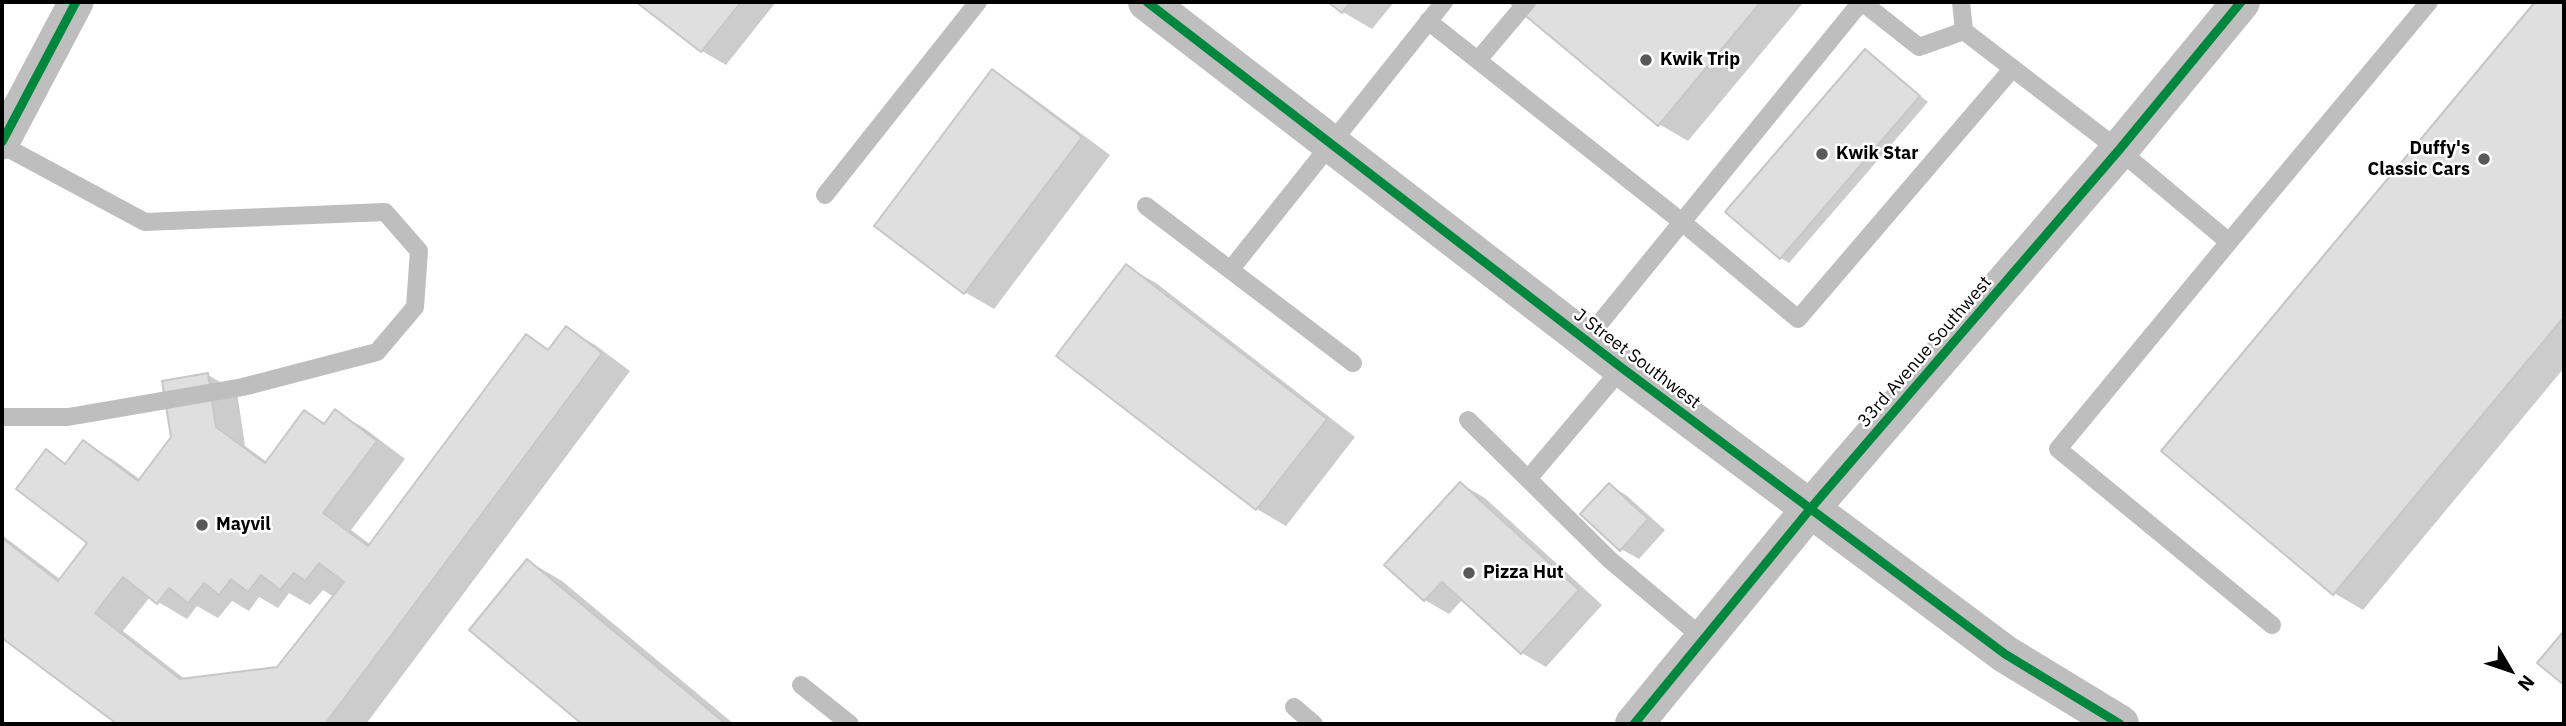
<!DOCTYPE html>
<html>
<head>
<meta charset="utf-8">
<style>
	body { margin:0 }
	#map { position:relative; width:2566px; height:726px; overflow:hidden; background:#fff; font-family:"IBM Plex Sans",sans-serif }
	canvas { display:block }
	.frame { position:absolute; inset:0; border:4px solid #000; pointer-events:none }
	.north { position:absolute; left:2475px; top:635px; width:70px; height:70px; -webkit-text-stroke:5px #fff; paint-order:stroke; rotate:129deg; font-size:19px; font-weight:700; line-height:28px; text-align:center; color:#000 }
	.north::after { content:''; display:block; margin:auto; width:24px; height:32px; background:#000; clip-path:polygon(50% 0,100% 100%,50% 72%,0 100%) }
</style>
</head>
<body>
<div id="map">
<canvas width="2566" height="726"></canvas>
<div class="frame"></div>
<div class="north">N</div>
</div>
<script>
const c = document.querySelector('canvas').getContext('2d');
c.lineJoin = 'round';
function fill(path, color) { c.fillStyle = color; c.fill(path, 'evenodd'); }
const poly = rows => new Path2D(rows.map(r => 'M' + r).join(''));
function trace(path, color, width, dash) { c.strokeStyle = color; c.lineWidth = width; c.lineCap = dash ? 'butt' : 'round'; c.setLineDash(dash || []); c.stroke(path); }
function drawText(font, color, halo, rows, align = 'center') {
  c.font = font + ' "IBM Plex Sans",sans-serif'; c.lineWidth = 5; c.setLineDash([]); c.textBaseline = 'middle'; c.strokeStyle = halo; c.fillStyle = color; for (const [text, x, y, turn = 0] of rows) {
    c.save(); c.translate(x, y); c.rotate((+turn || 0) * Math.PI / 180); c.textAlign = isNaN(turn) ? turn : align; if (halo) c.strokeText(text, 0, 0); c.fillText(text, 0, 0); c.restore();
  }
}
fill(poly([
	[639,2,776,2,726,65,702,51],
	[1331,2,1394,2,1372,29,1343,12],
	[1512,2,1802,2,1803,3,1688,141,1659,124],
	[2538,2,2564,2,2564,368,2363,610,2334,593,2163,451],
	[1865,51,1928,102,1789,263,1781,258],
	[992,72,1021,89,1110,155,994,309,965,292],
	[1127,267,1156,283,1355,437,1286,526,1257,509,1058,355],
	[566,328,595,345,630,371,366,724,119,724,2,635,2,535,61,580,89,542,46,451,67,464,83,442,112,459,141,480,172,438,208,375,237,392,245,446,267,462,305,412,326,424,335,411,364,428,405,459,351,530,371,545,527,336,550,350],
	[323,590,334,597,278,669,186,680,123,631,150,597,187,619,197,606,218,618,232,601,249,611,259,597,278,608,289,593,310,605],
	[1461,484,1485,498,1602,605,1546,667,1522,653,1463,599,1449,614,1425,600,1387,565],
	[1609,485,1626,495,1665,530,1639,559,1621,549],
	[528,561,562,581,734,724,584,724,471,630]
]), '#0003');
const building = poly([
	[636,2,741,2,701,52,636,2],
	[1328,2,1351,2,1342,13,1328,2],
	[1509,2,1761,2,1658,126,1509,2],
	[2535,2,2564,2,2564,317,2333,595,2161,451,2535,2],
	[1865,49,1920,96,1780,259,1725,212,1865,49],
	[992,69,1082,137,964,294,874,226,992,69],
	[1126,264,1327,419,1256,510,1056,356,1126,264],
	[566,326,602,353,325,724,117,724,2,638,2,538,58,581,87,543,16,489,46,449,65,464,83,440,138,481,171,437,162,381,208,373,216,427,265,463,304,410,324,424,335,409,377,441,323,513,368,546,526,334,548,350,566,326],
	[319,563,344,582,277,667,180,679,95,613,123,577,157,604,169,588,188,603,204,583,219,595,231,579,248,592,261,575,280,590,294,573,305,581,319,563],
	[1460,482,1579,590,1521,654,1442,582,1424,601,1384,565,1460,482],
	[1609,483,1648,519,1620,551,1580,514,1609,483],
	[527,559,726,724,582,724,469,630,527,559],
	[2563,632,2564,633,2564,685,2537,663,2563,632]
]);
fill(building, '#dfdfdf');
trace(building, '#c7c7c7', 2);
trace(poly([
	[1862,2,1919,47,1964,31,2119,150,2229,242,2429,2],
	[1961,2,1964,31],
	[1428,21,1682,222,1798,319,2013,68],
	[1478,60,1527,2],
	[2,145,145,222,385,212,419,251,415,307,377,352,243,387,68,417,2,417],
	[825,195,978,2],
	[1146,206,1353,363],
	[2229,242,2058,449,2272,625],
	[1231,269,1444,2],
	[1586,340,1861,2],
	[1622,368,1528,479,1609,559,1703,638],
	[1468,420,1528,479],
	[801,685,850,724],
	[1294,707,1314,724]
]), '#bebebe', 18);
trace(poly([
	[2,142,76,2]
]), '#bebebe', 35);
trace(poly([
	[1147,2,1622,368,2005,654,2120,724],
	[1634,724,1811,508,2119,150,2241,2]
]), '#bebebe', 38);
trace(poly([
	[1147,2,1622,368,2005,654,2120,724],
	[2,142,76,2],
	[1634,724,1811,508,2119,150,2241,2]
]), '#00873e', 9);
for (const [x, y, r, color] of [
	[1646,60,7,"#595959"],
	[1822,154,7,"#595959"],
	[2484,159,7,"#595959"],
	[202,525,7,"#595959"],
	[1469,573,7,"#595959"]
]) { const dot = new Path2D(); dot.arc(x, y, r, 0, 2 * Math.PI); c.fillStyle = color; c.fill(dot); trace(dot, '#fff', 2.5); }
drawText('bold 18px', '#000', '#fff', [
	["Kwik Trip",1660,60],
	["Duffy's",2470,149,"right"],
	["Classic Cars",2470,170,"right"],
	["Kwik Star",1836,154],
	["Mayvil",216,525],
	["Pizza Hut",1483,573]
], 'left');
drawText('18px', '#000', '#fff', [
	["33rd Avenue Southwest",1925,352,-49],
	["J Street Southwest",1637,359,37]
]);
</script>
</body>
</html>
